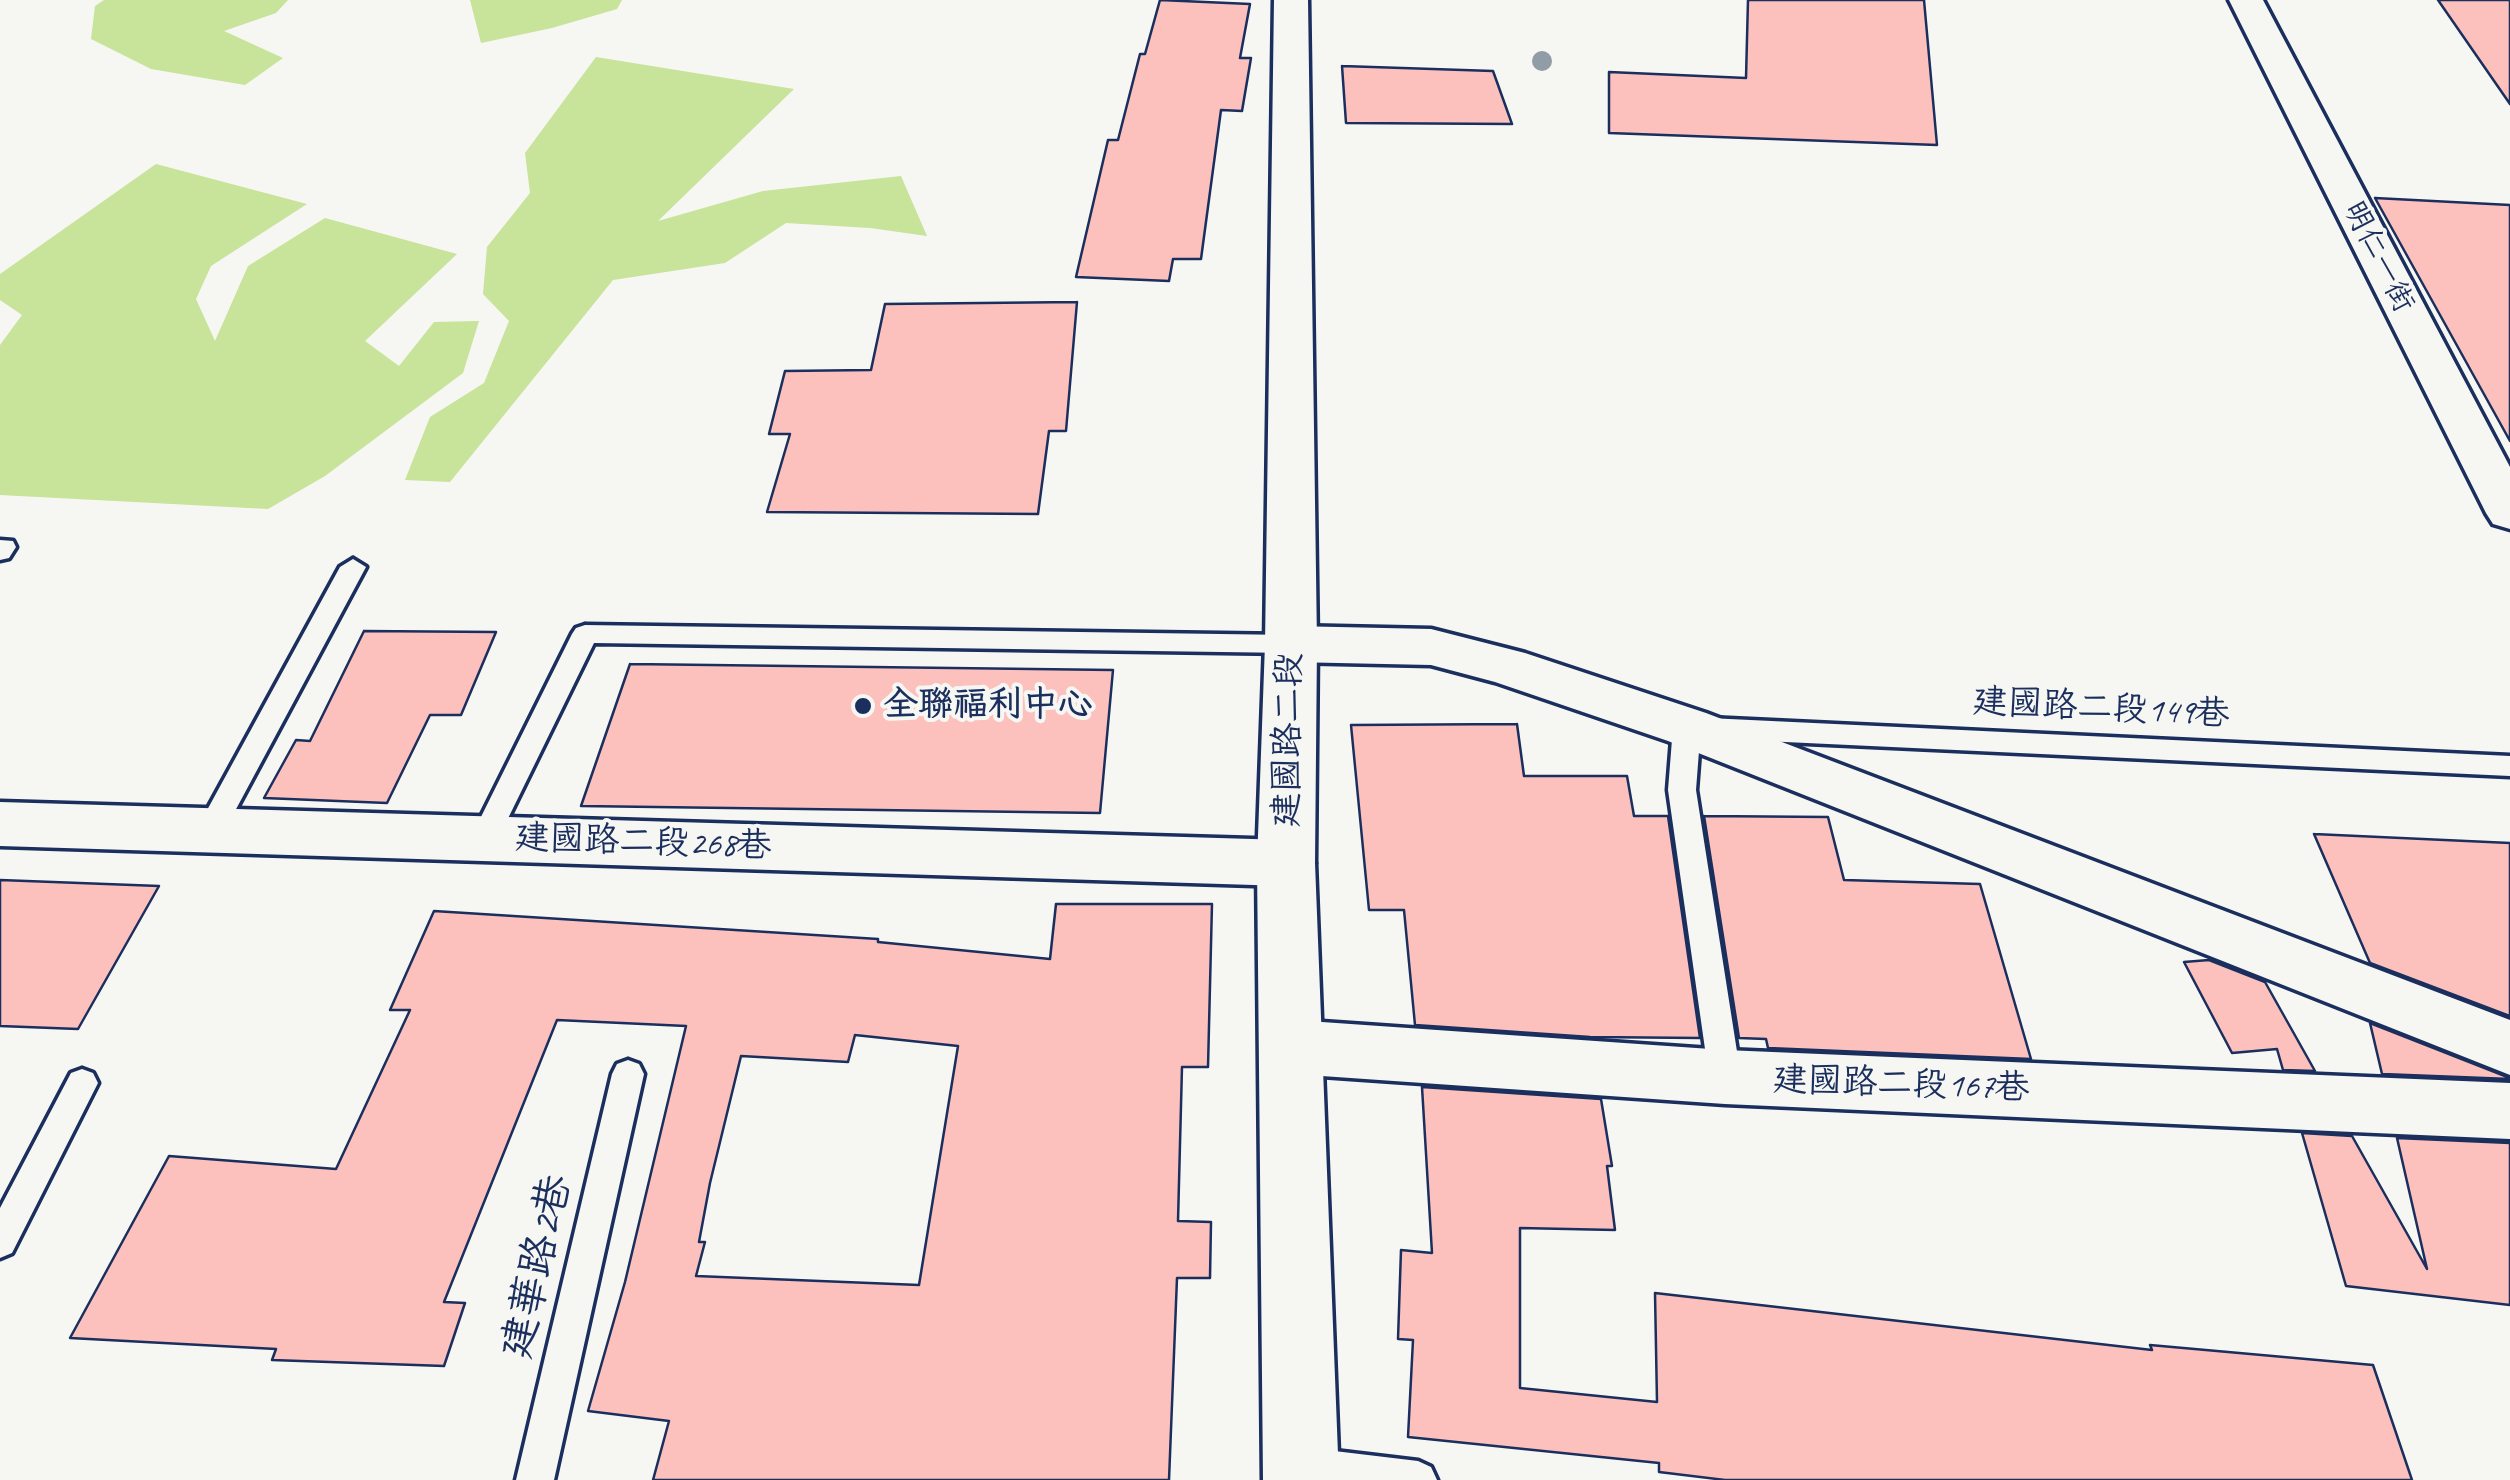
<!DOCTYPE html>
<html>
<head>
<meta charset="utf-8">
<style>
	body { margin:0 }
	canvas { display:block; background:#f6f6f2 }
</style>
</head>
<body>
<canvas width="2510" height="1480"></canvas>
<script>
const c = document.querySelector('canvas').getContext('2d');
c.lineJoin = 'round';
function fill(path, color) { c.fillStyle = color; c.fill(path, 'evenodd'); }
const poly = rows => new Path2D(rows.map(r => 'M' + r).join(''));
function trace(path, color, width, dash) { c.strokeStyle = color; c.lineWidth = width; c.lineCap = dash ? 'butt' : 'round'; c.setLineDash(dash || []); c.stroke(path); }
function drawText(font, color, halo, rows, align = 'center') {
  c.font = font + ' Caveat,"LXGW WenKai TC",sans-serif'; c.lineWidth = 8; c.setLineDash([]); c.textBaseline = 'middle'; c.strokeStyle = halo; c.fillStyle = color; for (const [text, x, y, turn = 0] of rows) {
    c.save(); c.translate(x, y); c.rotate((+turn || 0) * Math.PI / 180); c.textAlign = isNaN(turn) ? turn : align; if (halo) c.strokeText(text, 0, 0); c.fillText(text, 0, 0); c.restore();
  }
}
fill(poly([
	[104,0,288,0,276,13,224,31,283,58,245,85,151,69,91,39,95,6],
	[470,0,622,0,617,9,552,28,481,43],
	[596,57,794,89,658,221,763,191,901,176,927,236,870,228,786,223,725,263,613,280,450,482,405,480,430,417,484,383,509,321,483,294,487,247,530,193,525,153],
	[156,164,307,204,211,266,196,299,215,341,248,266,325,218,457,254,365,341,399,366,434,322,479,321,463,373,325,476,268,509,0,495,0,345,22,315,0,300,0,274]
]), '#c8e39a');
const building = poly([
	[1160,0,1250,4,1240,58,1251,58,1242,111,1221,110,1201,259,1173,259,1169,281,1076,277,1108,140,1118,140,1140,54,1145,54,1160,0],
	[1748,0,1924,0,1937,145,1609,133,1609,72,1746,78,1748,0],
	[2438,0,2510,0,2510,104,2438,0],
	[1342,66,1493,71,1512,124,1346,123,1342,66],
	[2375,198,2510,205,2510,441,2375,198],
	[1077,302,1066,431,1049,431,1038,514,767,512,790,434,769,434,785,371,871,370,885,304,1077,302],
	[364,631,496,632,461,715,430,715,387,803,264,798,296,740,310,741,364,631],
	[630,664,1113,670,1100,813,581,806,630,664],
	[1517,724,1524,776,1627,776,1634,816,1668,816,1700,1038,1590,1037,1415,1025,1404,910,1369,910,1351,725,1517,724],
	[1704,816,1828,817,1844,880,1980,884,2031,1059,1768,1048,1766,1039,1739,1038,1704,816],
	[2314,834,2510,843,2510,1016,2370,963,2314,834],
	[0,880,159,886,78,1029,0,1026,0,880],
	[1056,904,1212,904,1208,1067,1182,1067,1178,1221,1211,1222,1210,1278,1177,1278,1169,1480,653,1480,669,1421,588,1411,625,1282,686,1026,557,1020,444,1302,465,1303,444,1366,272,1360,276,1349,70,1338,169,1156,336,1169,410,1010,390,1010,434,911,878,939,878,942,1050,959,1056,904],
	[855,1035,958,1046,919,1285,696,1276,705,1242,699,1242,710,1183,741,1056,848,1062,855,1035],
	[2209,960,2265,982,2315,1071,2283,1070,2277,1049,2232,1053,2184,962,2209,960],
	[2370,1023,2510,1078,2510,1079,2382,1074,2370,1023],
	[1422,1087,1601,1099,1612,1166,1607,1166,1615,1230,1520,1228,1520,1388,1657,1402,1655,1293,2152,1350,2150,1345,2373,1365,2412,1480,1725,1480,1659,1472,1659,1463,1408,1437,1413,1340,1398,1339,1401,1250,1432,1253,1422,1087],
	[2302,1133,2352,1136,2427,1269,2397,1138,2510,1143,2510,1305,2346,1286,2302,1133]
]);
fill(building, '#fcc0bd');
trace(building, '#1b2f5e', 2.5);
const lane = poly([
	[0,540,13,541,16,547,9,558,0,560,0,540],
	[353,559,366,567,220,839,210,842,200,839,196,831,200,823,340,567,353,559],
	[585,625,1291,635,1300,638,1304,644,1300,650,1291,653,594,643,494,847,484,850,474,847,470,839,572,634,576,628,585,625],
	[1687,717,2510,756,2510,776,1700,738,1696,790,1741,1077,1736,1087,1725,1091,1714,1087,1709,1077,1668,790,1673,727,1677,720,1687,717],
	[628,1060,639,1064,644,1074,554,1480,516,1480,612,1074,617,1064,628,1060],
	[82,1069,93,1073,98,1083,12,1253,0,1258,0,1208,71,1073,82,1069],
	[1301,1447,1418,1461,1431,1467,1437,1480,1290,1480,1282,1466,1288,1453,1301,1447]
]);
const street = poly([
	[2229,0,2263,0,2510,467,2510,529,2493,524,2486,513,2229,0],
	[1291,626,1431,629,1525,653,1706,713,2510,1020,2510,1075,1668,741,1495,682,1431,665,1291,662,1272,657,1265,644,1272,631,1291,626],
	[0,802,1286,840,1307,847,1315,863,1307,879,1286,886,0,846,0,802],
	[1293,1020,1725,1050,2510,1083,2510,1139,1725,1104,1293,1074,1271,1066,1261,1047,1271,1028,1293,1020]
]);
const secondary = poly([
	[1274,0,1308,0,1317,644,1315,863,1339,1480,1263,1480,1257,863,1265,644,1274,0]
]);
trace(lane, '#1b2f5e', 7);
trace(street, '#1b2f5e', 7);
trace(secondary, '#1b2f5e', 7);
fill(lane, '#f6f6f2');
fill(street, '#f6f6f2');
fill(secondary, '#f6f6f2');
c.fillStyle = '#919ca7';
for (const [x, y] of [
	[1542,61]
]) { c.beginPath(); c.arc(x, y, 10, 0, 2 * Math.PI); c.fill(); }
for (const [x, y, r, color] of [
	[863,706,10,"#1b2f5e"]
]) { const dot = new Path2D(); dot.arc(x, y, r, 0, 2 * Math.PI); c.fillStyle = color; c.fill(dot); trace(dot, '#f6f6f2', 4); }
drawText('30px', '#1b2f5e', '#f6f6f2', [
	["明仁一街",2378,257,63]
]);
drawText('bold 35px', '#1b2f5e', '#f6f6f2', [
	["全聯福利中心",883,706]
], 'left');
drawText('35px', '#1b2f5e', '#f6f6f2', [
	["建國路二段149巷",2101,709,3],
	["建國路二段",1289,740,-89],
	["建國路二段268巷",643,843,2],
	["建國路二段167巷",1901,1085,2]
]);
drawText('42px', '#1b2f5e', '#f6f6f2', [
	["建華路2巷",538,1267,-77]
]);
</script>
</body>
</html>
